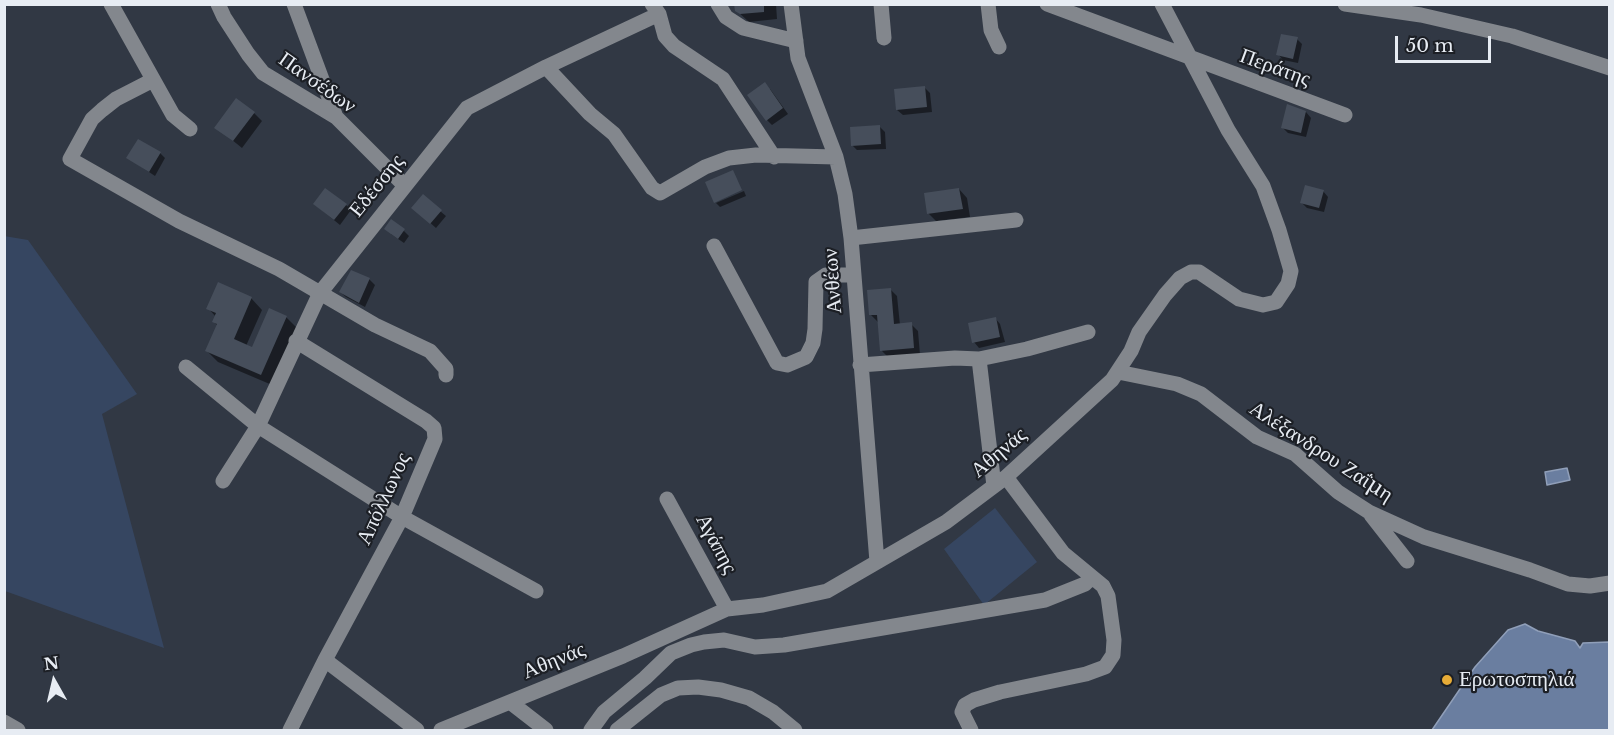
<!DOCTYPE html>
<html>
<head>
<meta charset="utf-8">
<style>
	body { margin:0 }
	#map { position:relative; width:1614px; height:735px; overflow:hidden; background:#313844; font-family:"Libre Baskerville",serif }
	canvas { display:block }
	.frame { position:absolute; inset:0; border:6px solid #e7ecf3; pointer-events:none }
	.north { position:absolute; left:24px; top:651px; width:60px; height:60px; -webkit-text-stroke:4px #1c1f25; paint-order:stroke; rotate:352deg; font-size:16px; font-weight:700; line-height:24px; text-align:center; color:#e7ecf3 }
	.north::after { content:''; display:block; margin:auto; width:21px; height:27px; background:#e7ecf3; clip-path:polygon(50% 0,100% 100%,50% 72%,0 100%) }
	.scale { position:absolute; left:1395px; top:36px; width:96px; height:27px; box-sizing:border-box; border:3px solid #e7ecf3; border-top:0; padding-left:8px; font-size:18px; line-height:21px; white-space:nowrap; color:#e7ecf3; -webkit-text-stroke:4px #1c1f25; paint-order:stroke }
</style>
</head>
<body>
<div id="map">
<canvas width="1614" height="735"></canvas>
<div class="frame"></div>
<div class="north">N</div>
<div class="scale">50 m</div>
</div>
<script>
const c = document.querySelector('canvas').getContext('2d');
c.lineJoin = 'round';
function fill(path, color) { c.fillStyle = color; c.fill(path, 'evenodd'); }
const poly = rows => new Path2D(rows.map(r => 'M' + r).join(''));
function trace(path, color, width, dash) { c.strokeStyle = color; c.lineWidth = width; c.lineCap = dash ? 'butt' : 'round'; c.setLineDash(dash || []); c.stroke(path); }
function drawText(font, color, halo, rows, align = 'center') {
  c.font = font + ' "Libre Baskerville",serif'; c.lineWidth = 4.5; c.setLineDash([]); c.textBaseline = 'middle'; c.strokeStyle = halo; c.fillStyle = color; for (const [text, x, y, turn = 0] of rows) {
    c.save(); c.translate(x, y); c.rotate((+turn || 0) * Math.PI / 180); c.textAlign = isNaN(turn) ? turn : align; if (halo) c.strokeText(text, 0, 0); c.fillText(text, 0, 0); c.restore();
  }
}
fill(poly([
	[4,236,28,240,137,394,102,414,164,648,5,591],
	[995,508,1037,562,984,605,944,549]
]), '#364661');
const water = poly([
	[1567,468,1570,480,1547,485,1545,472,1567,468],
	[1525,624,1538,631,1575,641,1580,648,1583,643,1609,642,1609,730,1432,730,1475,667,1508,630,1525,624]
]);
fill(water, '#6a7ea0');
trace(water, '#909fb9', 1.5);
fill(poly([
	[736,4,776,4,777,19,749,22,736,10],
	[1297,39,1302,44,1298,63,1283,60,1278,54],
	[924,87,930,93,932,112,903,115,897,110],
	[770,89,788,114,772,125,767,120],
	[1306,112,1311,118,1306,137,1288,133,1283,128],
	[254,113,262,121,242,148,216,127],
	[880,127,885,132,886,149,857,150,852,145],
	[160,153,165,158,155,176,128,158],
	[959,189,967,198,970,217,936,221,928,213],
	[744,191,746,196,720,207,716,203],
	[1323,191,1328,197,1324,212,1307,208,1302,203],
	[423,197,446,216,436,228,419,213],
	[314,204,346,205,351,210,340,225],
	[404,231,409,236,404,243,391,234],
	[352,272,369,279,375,285,365,307,346,297,340,292],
	[890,289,897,296,900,325,911,324,918,331,920,355,889,358,882,351,878,322,871,315],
	[251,298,262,310,246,346,253,349,286,317,297,328,272,385,218,362,207,351,218,326,214,322,216,317,208,308],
	[995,318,1000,324,1005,342,979,348,974,342]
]), '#0007');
fill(poly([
	[734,4,764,4,764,12,740,14,735,11],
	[1281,34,1298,37,1293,59,1276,55],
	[765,82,783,108,766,121,747,95],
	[925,86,927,107,896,110,894,89],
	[236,98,255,112,233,141,214,128],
	[1287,104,1306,111,1301,133,1281,128],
	[880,125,881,144,851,146,850,127],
	[138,139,161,152,149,172,126,158],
	[733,170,742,190,714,203,705,182],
	[1305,185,1324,190,1319,208,1300,203],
	[325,188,347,204,334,220,313,204],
	[959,188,963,209,927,214,924,193],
	[423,194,442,210,430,224,411,208],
	[391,219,405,229,398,239,384,229],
	[351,270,370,278,359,303,339,292],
	[218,282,252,297,234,339,252,347,269,308,287,316,261,375,205,351,217,324,212,322,216,313,206,309],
	[891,288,894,324,912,322,914,348,880,351,877,315,869,315,867,290],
	[996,317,1000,337,972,343,968,323]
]), '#464e5b');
trace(poly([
	[111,4,173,115,190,129],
	[218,4,224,17,248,54,263,73,336,117,405,186],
	[294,4,336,117],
	[652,4,659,14,665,36,674,46,723,79,774,157],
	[718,4,726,17,743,28,796,41],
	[791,4,798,58,836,157,845,194,851,238,877,562],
	[881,4,884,38],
	[988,4,991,30,999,47],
	[1047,4,1345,115],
	[1345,4,1421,15,1512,36,1610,68],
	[546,67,590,114,614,134,652,188,660,193,705,167,729,158,756,155,836,157],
	[153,80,116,99,102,110,92,119,70,159,179,221,279,269,375,325,430,351,446,369,446,375],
	[851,238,1016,220],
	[714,246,777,363,787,365,806,357,813,343,815,329,816,282,826,275,853,275],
	[979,359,994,486],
	[860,365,955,358,979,359,1027,349,1088,332],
	[186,367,258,426,402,517,536,591],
	[1118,372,1177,384,1201,394,1257,437,1295,454,1338,492,1369,512,1424,537,1530,570,1568,584,1590,586,1610,583],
	[223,481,258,426,320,293,467,108,546,67,659,14],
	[667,499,727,609],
	[1371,515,1407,561],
	[325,660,417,730],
	[510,702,546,730],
	[4,722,18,730],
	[290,730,325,660,402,517,435,439,434,428,426,421,296,341],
	[441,730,623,656,727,609,763,605,827,591,946,522,1006,477,1112,380,1131,351,1139,332,1165,295,1180,278,1191,272,1199,272,1239,299,1263,305,1276,302,1288,284,1291,271,1279,230,1263,186,1228,130,1162,4],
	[591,730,604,712,645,678,671,653,691,645,704,642,724,640,755,647,784,645,1045,600,1085,584,1092,577],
	[617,730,661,695,678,688,698,687,721,690,749,698,773,712,795,730],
	[971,730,962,712,965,705,974,700,1000,692,1086,674,1105,667,1113,655,1114,640,1108,596,1103,586,1063,553,1006,477]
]), '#83878d', 15);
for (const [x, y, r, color] of [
	[1447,680,6,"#e7ac37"]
]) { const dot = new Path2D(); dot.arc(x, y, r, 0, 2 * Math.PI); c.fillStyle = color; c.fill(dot); trace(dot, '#1c1f25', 2); }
drawText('21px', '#e7ecf3', '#1c1f25', [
	["Περάτης",1275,68,20],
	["Πανσέδων",317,83,35],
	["Εδέσσης",377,186,-51],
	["Ανθέων",833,281,-94],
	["Αλέξανδρου Ζαΐμη",1321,452,33],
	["Αθηνάς",999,453,-40],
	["Απόλλωνος",384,499,-65],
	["Αγάπης",716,544,62],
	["Αθηνάς",554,661,-22]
]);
drawText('21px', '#e7ecf3', '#1c1f25', [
	["Ερωτοσπηλιά",1459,680]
], 'left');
</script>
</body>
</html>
